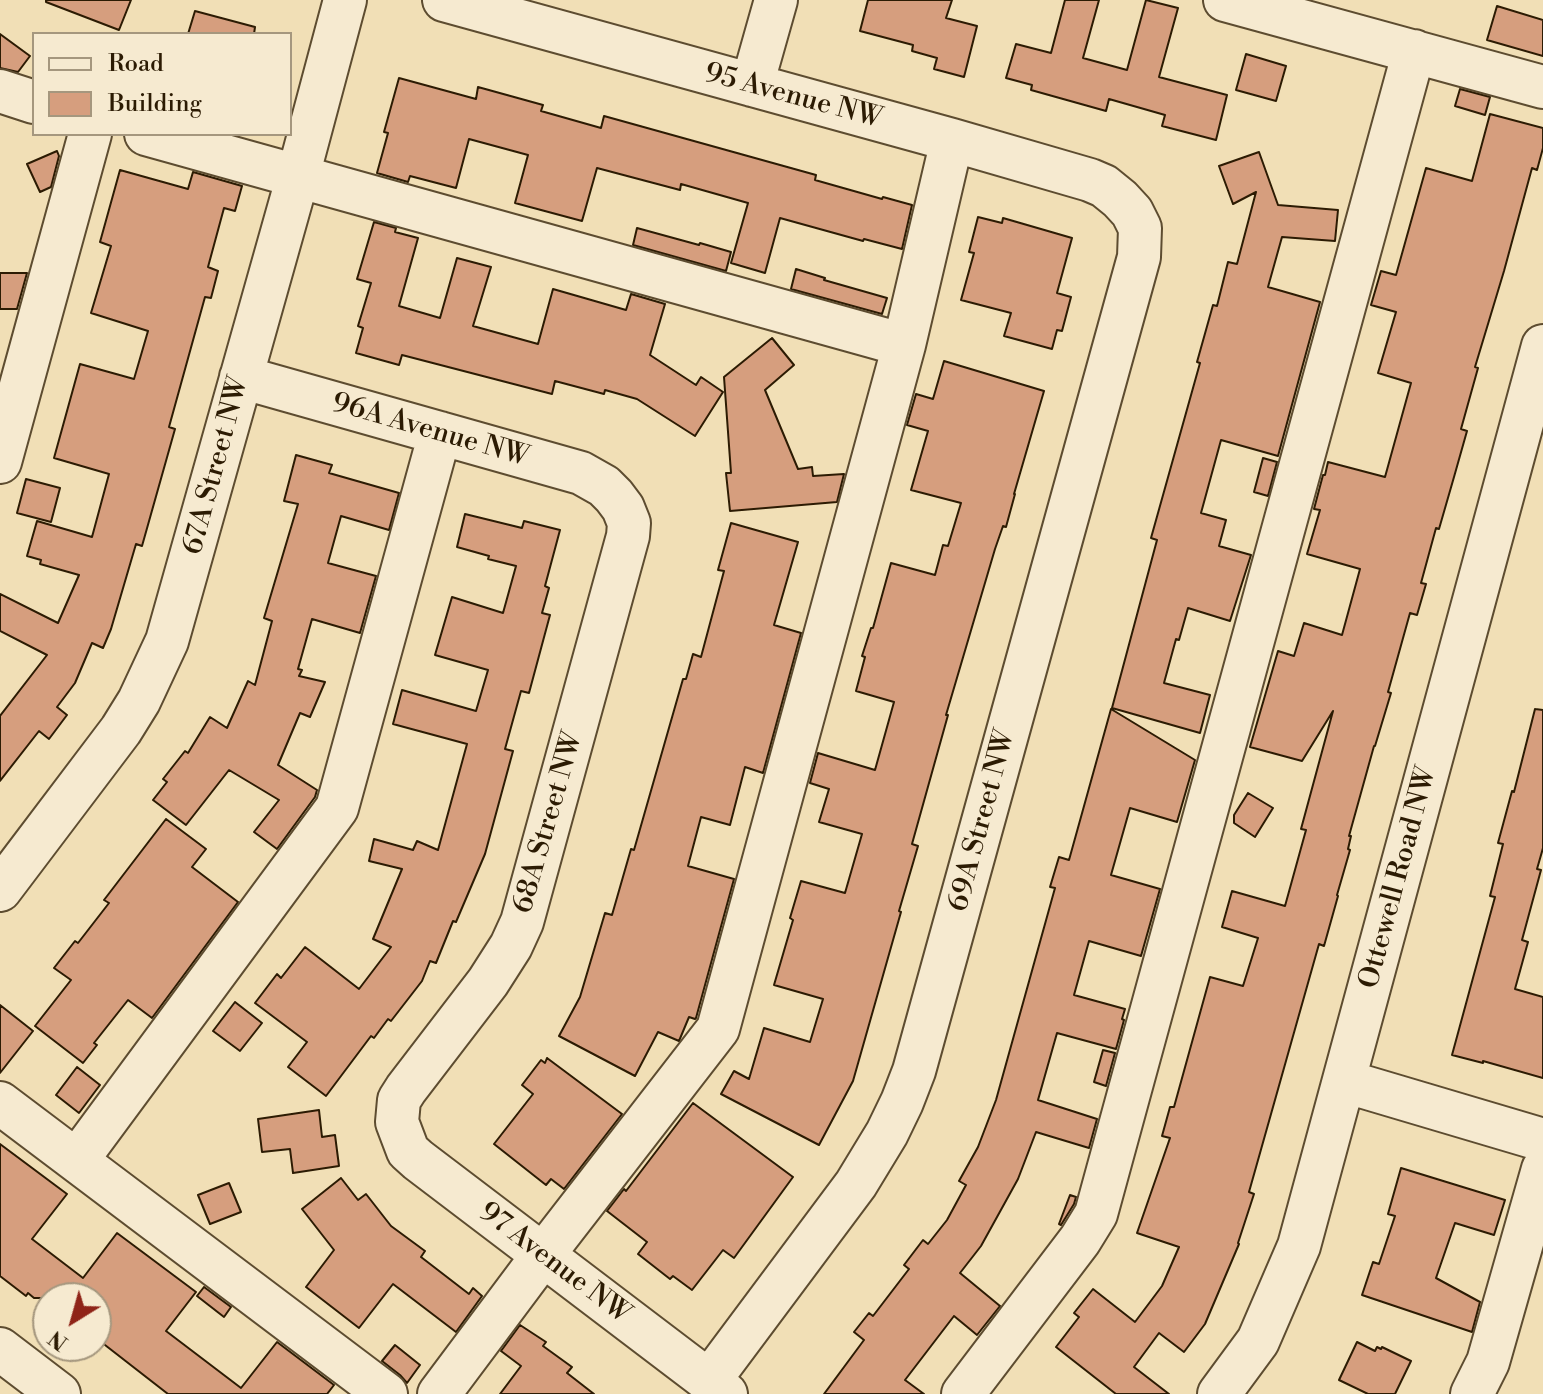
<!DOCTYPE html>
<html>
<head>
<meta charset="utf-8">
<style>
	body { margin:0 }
	#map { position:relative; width:1543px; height:1394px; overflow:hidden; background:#f1dfb6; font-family:"Libre Bodoni",serif }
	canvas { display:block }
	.legend { position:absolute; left:32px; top:32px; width:260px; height:104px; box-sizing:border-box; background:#f6ead0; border:2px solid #a5977e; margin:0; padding:10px 14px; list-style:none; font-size:24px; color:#2c1b03 }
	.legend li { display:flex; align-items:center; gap:16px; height:40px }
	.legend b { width:40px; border:2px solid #a5977e }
	.north { position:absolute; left:32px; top:1282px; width:80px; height:80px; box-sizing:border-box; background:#f6ead0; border:2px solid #a5977e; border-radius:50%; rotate:217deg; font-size:22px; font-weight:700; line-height:32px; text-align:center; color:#2c1b03 }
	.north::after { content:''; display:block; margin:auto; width:28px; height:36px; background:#8f2418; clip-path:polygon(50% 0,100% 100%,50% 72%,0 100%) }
</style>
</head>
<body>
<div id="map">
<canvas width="1543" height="1394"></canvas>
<ul class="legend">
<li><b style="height:10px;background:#f6ead0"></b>Road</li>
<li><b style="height:22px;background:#d69e7e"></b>Building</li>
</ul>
<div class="north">N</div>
</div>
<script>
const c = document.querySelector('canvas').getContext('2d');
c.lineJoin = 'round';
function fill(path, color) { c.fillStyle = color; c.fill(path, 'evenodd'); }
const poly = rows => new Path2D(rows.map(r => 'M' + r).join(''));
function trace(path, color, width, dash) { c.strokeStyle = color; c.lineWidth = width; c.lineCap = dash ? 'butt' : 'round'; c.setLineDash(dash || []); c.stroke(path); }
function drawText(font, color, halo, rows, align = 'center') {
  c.font = font + ' "Libre Bodoni",serif'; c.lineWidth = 8; c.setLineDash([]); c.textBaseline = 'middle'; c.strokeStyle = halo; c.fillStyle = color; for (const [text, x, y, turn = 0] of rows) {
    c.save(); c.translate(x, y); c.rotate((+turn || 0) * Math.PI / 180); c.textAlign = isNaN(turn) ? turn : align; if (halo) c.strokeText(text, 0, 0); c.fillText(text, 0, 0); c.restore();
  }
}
const building = poly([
	[46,0,131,0,119,30,46,2,46,0],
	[868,0,952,0,946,18,977,26,964,77,934,69,937,58,912,51,913,45,860,31,868,0],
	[1065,0,1099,0,1083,58,1127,70,1146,0,1178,8,1159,77,1227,95,1216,140,1162,126,1165,115,1109,99,1106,111,1031,90,1032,85,1006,78,1016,44,1051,53,1065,0],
	[1497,6,1543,20,1543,56,1487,40,1497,6],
	[195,11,255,27,254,34,188,34,195,11],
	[0,34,30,56,18,72,0,68,0,34],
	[1246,54,1286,66,1276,101,1236,90,1246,54],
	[399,78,476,99,478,87,543,105,541,111,601,128,604,116,816,175,815,180,882,199,883,197,912,205,902,249,864,239,863,241,780,218,765,273,731,263,748,203,681,184,680,190,597,168,582,221,515,203,528,155,469,139,456,188,410,176,408,182,377,173,388,133,384,132,399,78],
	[1460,89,1490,97,1485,115,1455,106,1460,89],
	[1490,114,1543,128,1543,148,1537,170,1532,168,1504,271,1475,367,1478,368,1461,429,1467,431,1454,477,1439,529,1436,528,1421,583,1426,584,1417,615,1410,613,1388,692,1391,693,1375,746,1374,746,1349,836,1351,836,1348,849,1350,850,1337,895,1338,896,1324,946,1319,944,1249,1192,1254,1194,1238,1243,1239,1244,1205,1324,1184,1352,1159,1333,1134,1367,1169,1394,1116,1394,1056,1347,1079,1317,1074,1313,1093,1289,1135,1322,1162,1286,1179,1247,1137,1233,1170,1138,1162,1136,1170,1107,1174,1107,1210,977,1243,986,1258,938,1222,927,1232,891,1285,906,1306,830,1301,829,1333,711,1302,761,1250,747,1278,651,1294,656,1304,623,1342,635,1360,569,1307,554,1320,510,1314,509,1323,475,1325,475,1328,462,1385,477,1411,383,1378,373,1396,312,1371,305,1381,271,1396,275,1426,168,1472,181,1490,114],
	[57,151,59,156,51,187,40,192,27,164,57,151],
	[1259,152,1278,205,1338,210,1335,241,1282,237,1268,287,1320,302,1278,456,1221,440,1201,513,1226,520,1219,546,1251,555,1230,621,1188,608,1179,640,1176,639,1164,683,1210,695,1200,733,1112,708,1157,540,1151,538,1200,363,1197,362,1213,305,1217,306,1228,262,1237,264,1256,192,1233,204,1219,166,1259,152],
	[120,170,188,189,193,172,242,186,235,211,224,208,208,267,218,271,211,298,205,297,169,427,175,429,142,546,136,544,111,629,103,648,92,643,75,683,57,707,67,715,49,739,39,731,0,781,0,716,47,655,0,631,0,594,58,623,79,575,40,564,41,560,27,556,37,521,92,537,109,474,54,458,80,364,134,379,148,331,91,313,111,246,100,242,120,170],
	[978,217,1002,223,1003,218,1072,238,1057,293,1071,297,1062,331,1057,330,1052,349,1004,336,1011,313,961,300,974,253,969,252,978,217],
	[374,222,396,228,395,232,418,238,399,306,440,318,457,258,491,267,473,326,538,344,553,289,626,310,631,294,665,304,650,355,696,385,701,377,723,392,695,436,637,399,605,390,604,394,555,381,552,394,402,355,399,365,356,353,363,328,358,326,371,283,357,279,374,222],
	[637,228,699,245,700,243,731,252,726,271,633,245,637,228],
	[796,269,825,278,824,280,887,298,882,314,791,289,796,269],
	[0,273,27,273,17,309,0,309,0,273],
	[772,338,794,365,765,390,798,469,812,467,813,476,844,474,837,502,730,511,726,473,731,473,724,377,772,338],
	[944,361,1044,391,1014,494,1015,494,1006,527,1003,526,995,549,946,715,948,715,912,844,918,846,899,911,901,912,853,1081,819,1145,721,1094,734,1071,749,1079,764,1028,810,1042,823,999,774,985,793,920,790,918,801,881,845,893,862,834,819,822,829,789,810,783,818,753,875,770,894,702,856,691,865,657,862,656,871,628,873,628,891,563,935,575,943,545,948,546,961,503,911,490,928,431,907,425,916,394,933,399,944,361],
	[296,455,332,465,329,473,399,493,389,530,341,516,328,563,376,576,360,633,312,619,298,669,302,670,299,676,325,682,310,717,300,713,278,765,317,790,315,797,277,849,254,832,279,800,229,770,186,825,153,800,167,782,163,779,185,751,188,753,210,717,227,728,248,681,255,685,272,621,264,618,298,504,284,501,296,455],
	[1263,458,1277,462,1268,496,1254,492,1263,458],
	[26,479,60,488,51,522,17,513,26,479],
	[465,514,522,528,524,521,560,530,545,586,549,588,542,613,550,615,529,693,521,691,505,749,513,751,485,854,456,922,453,921,436,963,430,961,422,981,391,1021,388,1019,374,1038,371,1036,326,1096,288,1067,307,1042,255,1003,277,974,281,978,305,947,359,989,391,947,373,939,402,869,369,861,374,839,413,850,417,841,438,850,467,744,393,724,402,690,476,711,488,670,435,655,452,597,503,613,516,566,488,559,489,556,457,547,465,514],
	[731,523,798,542,774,625,801,633,763,773,745,767,730,825,701,817,688,866,734,879,696,1018,695,1019,689,1017,679,1041,658,1032,635,1076,559,1036,580,997,605,913,612,915,631,849,634,850,683,679,686,679,693,654,701,657,724,571,718,570,731,523],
	[1111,709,1195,760,1177,822,1130,808,1111,875,1160,889,1141,956,1089,941,1074,995,1125,1009,1122,1019,1124,1020,1116,1049,1057,1033,1038,1100,1097,1119,1089,1148,1036,1132,1018,1179,981,1246,960,1273,1000,1306,977,1335,954,1316,905,1380,924,1394,824,1394,864,1340,854,1332,869,1313,873,1316,909,1269,904,1265,923,1240,928,1244,947,1220,966,1185,959,1181,978,1147,996,1100,1055,888,1050,887,1059,857,1069,860,1111,709],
	[1535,709,1543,710,1543,848,1537,869,1541,870,1522,940,1528,942,1515,989,1543,997,1543,1078,1483,1061,1483,1063,1452,1055,1495,897,1490,896,1503,844,1498,843,1512,791,1514,792,1535,709],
	[1248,793,1273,808,1255,837,1234,823,1234,815,1248,793],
	[166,819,206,849,192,867,238,902,152,1018,128,1000,94,1043,97,1045,83,1063,35,1026,71,980,54,968,75,941,78,943,109,903,104,900,166,819],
	[235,1002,262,1023,240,1051,213,1031,235,1002],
	[0,1005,33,1031,0,1073,0,1005],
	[1103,1050,1115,1053,1106,1086,1094,1082,1103,1050],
	[547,1058,622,1114,564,1189,551,1179,546,1185,494,1144,533,1094,522,1085,541,1060,545,1063,547,1058],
	[77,1067,100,1085,79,1113,56,1095,77,1067],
	[693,1103,793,1177,734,1258,723,1250,692,1290,673,1276,670,1279,638,1254,647,1242,607,1211,624,1189,626,1191,693,1103],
	[319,1110,322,1137,335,1135,339,1166,293,1173,290,1149,262,1152,258,1119,319,1110],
	[0,1144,67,1194,32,1239,83,1278,117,1233,196,1292,166,1331,241,1388,277,1342,334,1385,327,1394,168,1394,96,1338,96,1298,34,1298,28,1293,26,1296,0,1276,0,1144],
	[1401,1168,1505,1200,1494,1235,1455,1223,1436,1278,1480,1302,1472,1332,1362,1295,1373,1262,1379,1264,1395,1216,1388,1214,1401,1168],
	[341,1178,358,1200,366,1194,391,1226,425,1251,421,1257,469,1294,473,1288,482,1296,456,1332,393,1284,359,1328,306,1287,334,1250,302,1209,341,1178],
	[229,1183,241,1212,210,1224,198,1195,229,1183],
	[1070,1195,1076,1197,1074,1204,1061,1225,1059,1224,1070,1195],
	[204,1287,231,1307,224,1317,197,1296,204,1287],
	[520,1325,546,1342,543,1346,572,1367,567,1373,594,1394,500,1394,521,1366,501,1351,520,1325],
	[1357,1342,1375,1351,1377,1347,1381,1349,1382,1347,1411,1361,1395,1394,1368,1394,1339,1380,1357,1342],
	[395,1345,420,1365,407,1383,400,1375,382,1361,395,1345]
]);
fill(building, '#d69e7e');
trace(building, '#2c1b03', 2);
const minor = poly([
	[444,0,952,140,1090,180,1104,186,1120,199,1132,212,1140,228,1139,257,914,1071,902,1102,887,1133,856,1184,709,1381],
	[1225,0,1543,87],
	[752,85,776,0],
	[0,91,34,102],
	[146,134,904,345],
	[241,377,581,473,604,486,614,496,623,508,629,523,628,536,522,922,511,946,488,982,406,1089,399,1100,397,1122,408,1151,418,1160,726,1394],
	[0,462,90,134],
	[0,890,121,730,139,701,167,641,298,176,345,0],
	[1344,1081,1543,1140],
	[0,1103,386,1394],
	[77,1160,337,808,440,433],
	[0,1349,59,1394],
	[439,1394,543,1255,718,1029,904,345,952,140],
	[963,1394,1080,1240,1096,1214,1414,51],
	[1219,1394,1258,1341,1299,1246,1543,346],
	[1472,1394,1488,1362,1543,1169]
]);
trace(minor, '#5d4c30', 46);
trace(minor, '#f6ead0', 42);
drawText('28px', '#2c1b03', '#f6ead0', [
	["95 Avenue NW",793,97,15],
	["96A Avenue NW",430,431,16],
	["67A Street NW",217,466,-75],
	["69A Street NW",983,821,-75],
	["68A Street NW",549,823,-74],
	["Ottewell Road NW",1399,878,-75],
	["97 Avenue NW",554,1264,37]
]);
</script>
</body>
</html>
